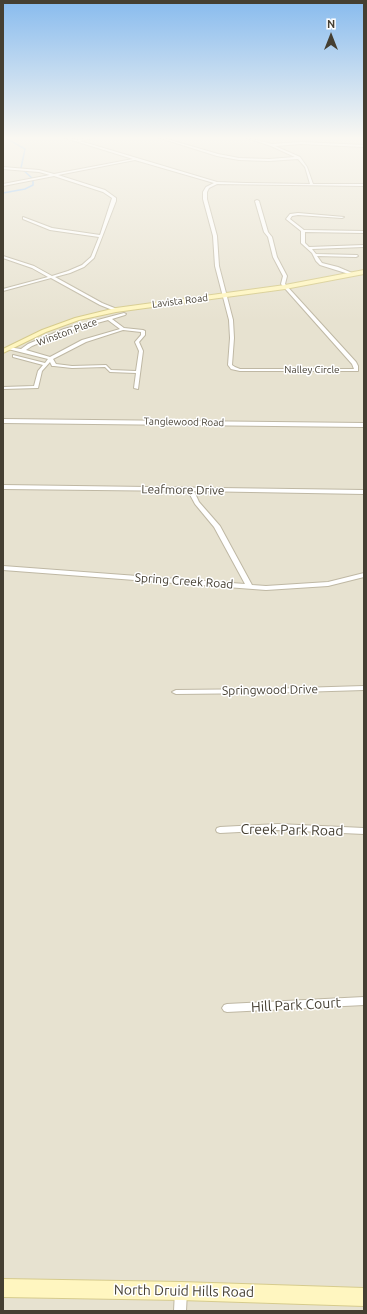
<!DOCTYPE html>
<html>
<head>
<meta charset="utf-8">
<style>
	body { margin:0 }
	#map { position:relative; width:367px; height:1314px; overflow:hidden; background:#f3efe2; font-family:Ubuntu,sans-serif }
	canvas { display:block }
	.frame { position:absolute; inset:0; border:4px solid #453f32; pointer-events:none }
	.north { position:absolute; left:311px; top:16px; width:40px; height:40px; -webkit-text-stroke:3px #fff; paint-order:stroke; rotate:0deg; font-size:11px; font-weight:700; line-height:16px; text-align:center; color:#453f32 }
	.north::after { content:''; display:block; margin:auto; width:14px; height:18px; background:#453f32; clip-path:polygon(50% 0,100% 100%,50% 72%,0 100%) }
</style>
</head>
<body>
<div id="map">
<canvas width="367" height="1314"></canvas>
<div class="frame"></div>
<div class="north">N</div>
</div>
<script>
const c = document.querySelector('canvas').getContext('2d');
c.lineJoin = 'round';
function fill(path, color) { c.fillStyle = color; c.fill(path, 'evenodd'); }
const poly = rows => new Path2D(rows.map(r => 'M' + r).join(''));
function trace(path, color, width, dash) { c.strokeStyle = color; c.lineWidth = width; c.lineCap = dash ? 'butt' : 'round'; c.setLineDash(dash || []); c.stroke(path); }
function drawText(font, color, halo, rows, align = 'center') {
  c.font = font + ' Ubuntu,sans-serif'; c.lineWidth = 3; c.setLineDash([]); c.textBaseline = 'middle'; c.strokeStyle = halo; c.fillStyle = color; for (const [text, x, y, turn = 0] of rows) {
    c.save(); c.translate(x, y); c.rotate((+turn || 0) * Math.PI / 180); c.textAlign = isNaN(turn) ? turn : align; if (halo) c.strokeText(text, 0, 0); c.fillText(text, 0, 0); c.restore();
  }
}
fill(poly([
	[3,137,364,137,364,1311,3,1311]
]), '#e7e2d0');
trace(poly([
	[3,193,25,189,33,185,33,179,21,168,25,149,4,137]
]), '#98c6f6', 1.5);
const minor = poly([
	[62,137,65,137,77,140,97,137,80,141,217,182,246,183,310,184,305,167,298,159,269,161,239,160,217,156,157,137,160,137,218,154,239,158,269,159,295,157,271,146,244,137,272,144,301,142,364,145,364,147,301,144,275,146,300,157,307,167,313,184,364,184,364,186,217,184,209,188,207,192,207,199,217,236,219,266,233,320,234,338,232,365,235,367,240,369,354,369,352,364,281,284,283,276,273,257,268,237,264,232,255,201,257,200,259,201,268,232,272,237,277,257,287,276,285,284,356,362,358,366,358,371,240,371,231,369,228,365,230,338,229,320,215,266,213,236,203,199,203,192,206,187,214,183,135,160,58,175,105,190,116,198,116,201,94,258,84,267,70,273,55,277,102,303,117,309,117,311,115,311,100,305,51,278,3,291,3,289,48,277,32,268,3,258,3,256,34,266,52,276,68,271,82,265,91,257,99,237,50,230,23,219,23,217,52,228,100,235,112,198,103,192,54,176,3,186,3,184,50,175,39,172,3,169,3,167,39,170,54,174,133,159,62,137],
	[298,213,344,217,342,218,298,215,292,216,290,219,304,230,364,231,364,233,305,232,305,243,309,247,364,245,364,247,312,249,316,254,357,255,358,256,356,257,317,256,322,263,338,267,352,273,352,275,320,265,316,261,312,253,301,243,301,231,286,219,290,214,298,213],
	[124,313,126,314,125,315,112,319,124,328,143,330,145,331,145,335,139,342,143,351,138,389,134,388,136,373,110,372,105,367,72,368,54,366,52,366,50,362,42,371,38,388,3,389,3,387,34,386,38,371,43,365,13,357,13,355,45,363,48,359,8,349,8,347,21,349,28,344,64,329,124,313],
	[108,320,120,329,82,340,50,357,26,350,32,346,68,331,108,320],
	[123,330,141,332,141,335,135,342,139,351,136,371,111,370,106,365,72,366,56,364,53,359,86,342,123,330],
	[3,419,364,423,364,427,3,423,3,419],
	[3,485,364,490,364,494,194,491,199,502,220,526,252,585,266,586,328,582,364,573,364,577,328,586,266,590,3,570,3,566,245,584,214,527,195,504,188,491,3,489,3,485],
	[364,686,364,690,266,693,176,694,172,692,176,690,266,689,364,686],
	[278,824,364,828,364,834,278,830,220,833,217,832,216,830,217,828,220,827,278,824],
	[364,997,364,1005,227,1012,224,1011,222,1008,224,1005,227,1004,364,997],
	[181,1285,185,1287,187,1291,186,1311,174,1311,175,1291,177,1287,181,1285]
]);
const secondary = poly([
	[364,270,364,274,285,289,116,312,79,320,46,332,3,353,3,349,42,330,75,318,116,308,285,285,364,270],
	[3,1279,181,1282,364,1288,364,1306,181,1300,3,1297,3,1279]
]);
trace(minor, '#bfb8a4', 2);
trace(secondary, '#d6cb8d', 2);
fill(minor, '#fff');
fill(secondary, '#fff6c0');
const sky = c.createLinearGradient(0, 0, 0, 321);
sky.addColorStop(0, '#8be');
sky.addColorStop(0.43, '#faf8f2');
sky.addColorStop(1, '#faf8f200');
c.fillStyle = sky;
c.fillRect(0, 0, 367, 321);
drawText('10px', '#453f32', '#fff', [
	["Lavista Road",180,301,-7],
	["Winston Place",67,332,-20],
	["Nalley Circle",312,370],
	["Tanglewood Road",184,422,1]
]);
drawText('12px', '#453f32', '#fff', [
	["Leafmore Drive",183,490,1],
	["Spring Creek Road",184,581,4],
	["Springwood Drive",270,690,-1]
]);
drawText('14px', '#453f32', '#fff', [
	["Creek Park Road",292,830,1],
	["Hill Park Court",296,1005,-3],
	["North Druid Hills Road",184,1291,1]
]);
</script>
</body>
</html>
